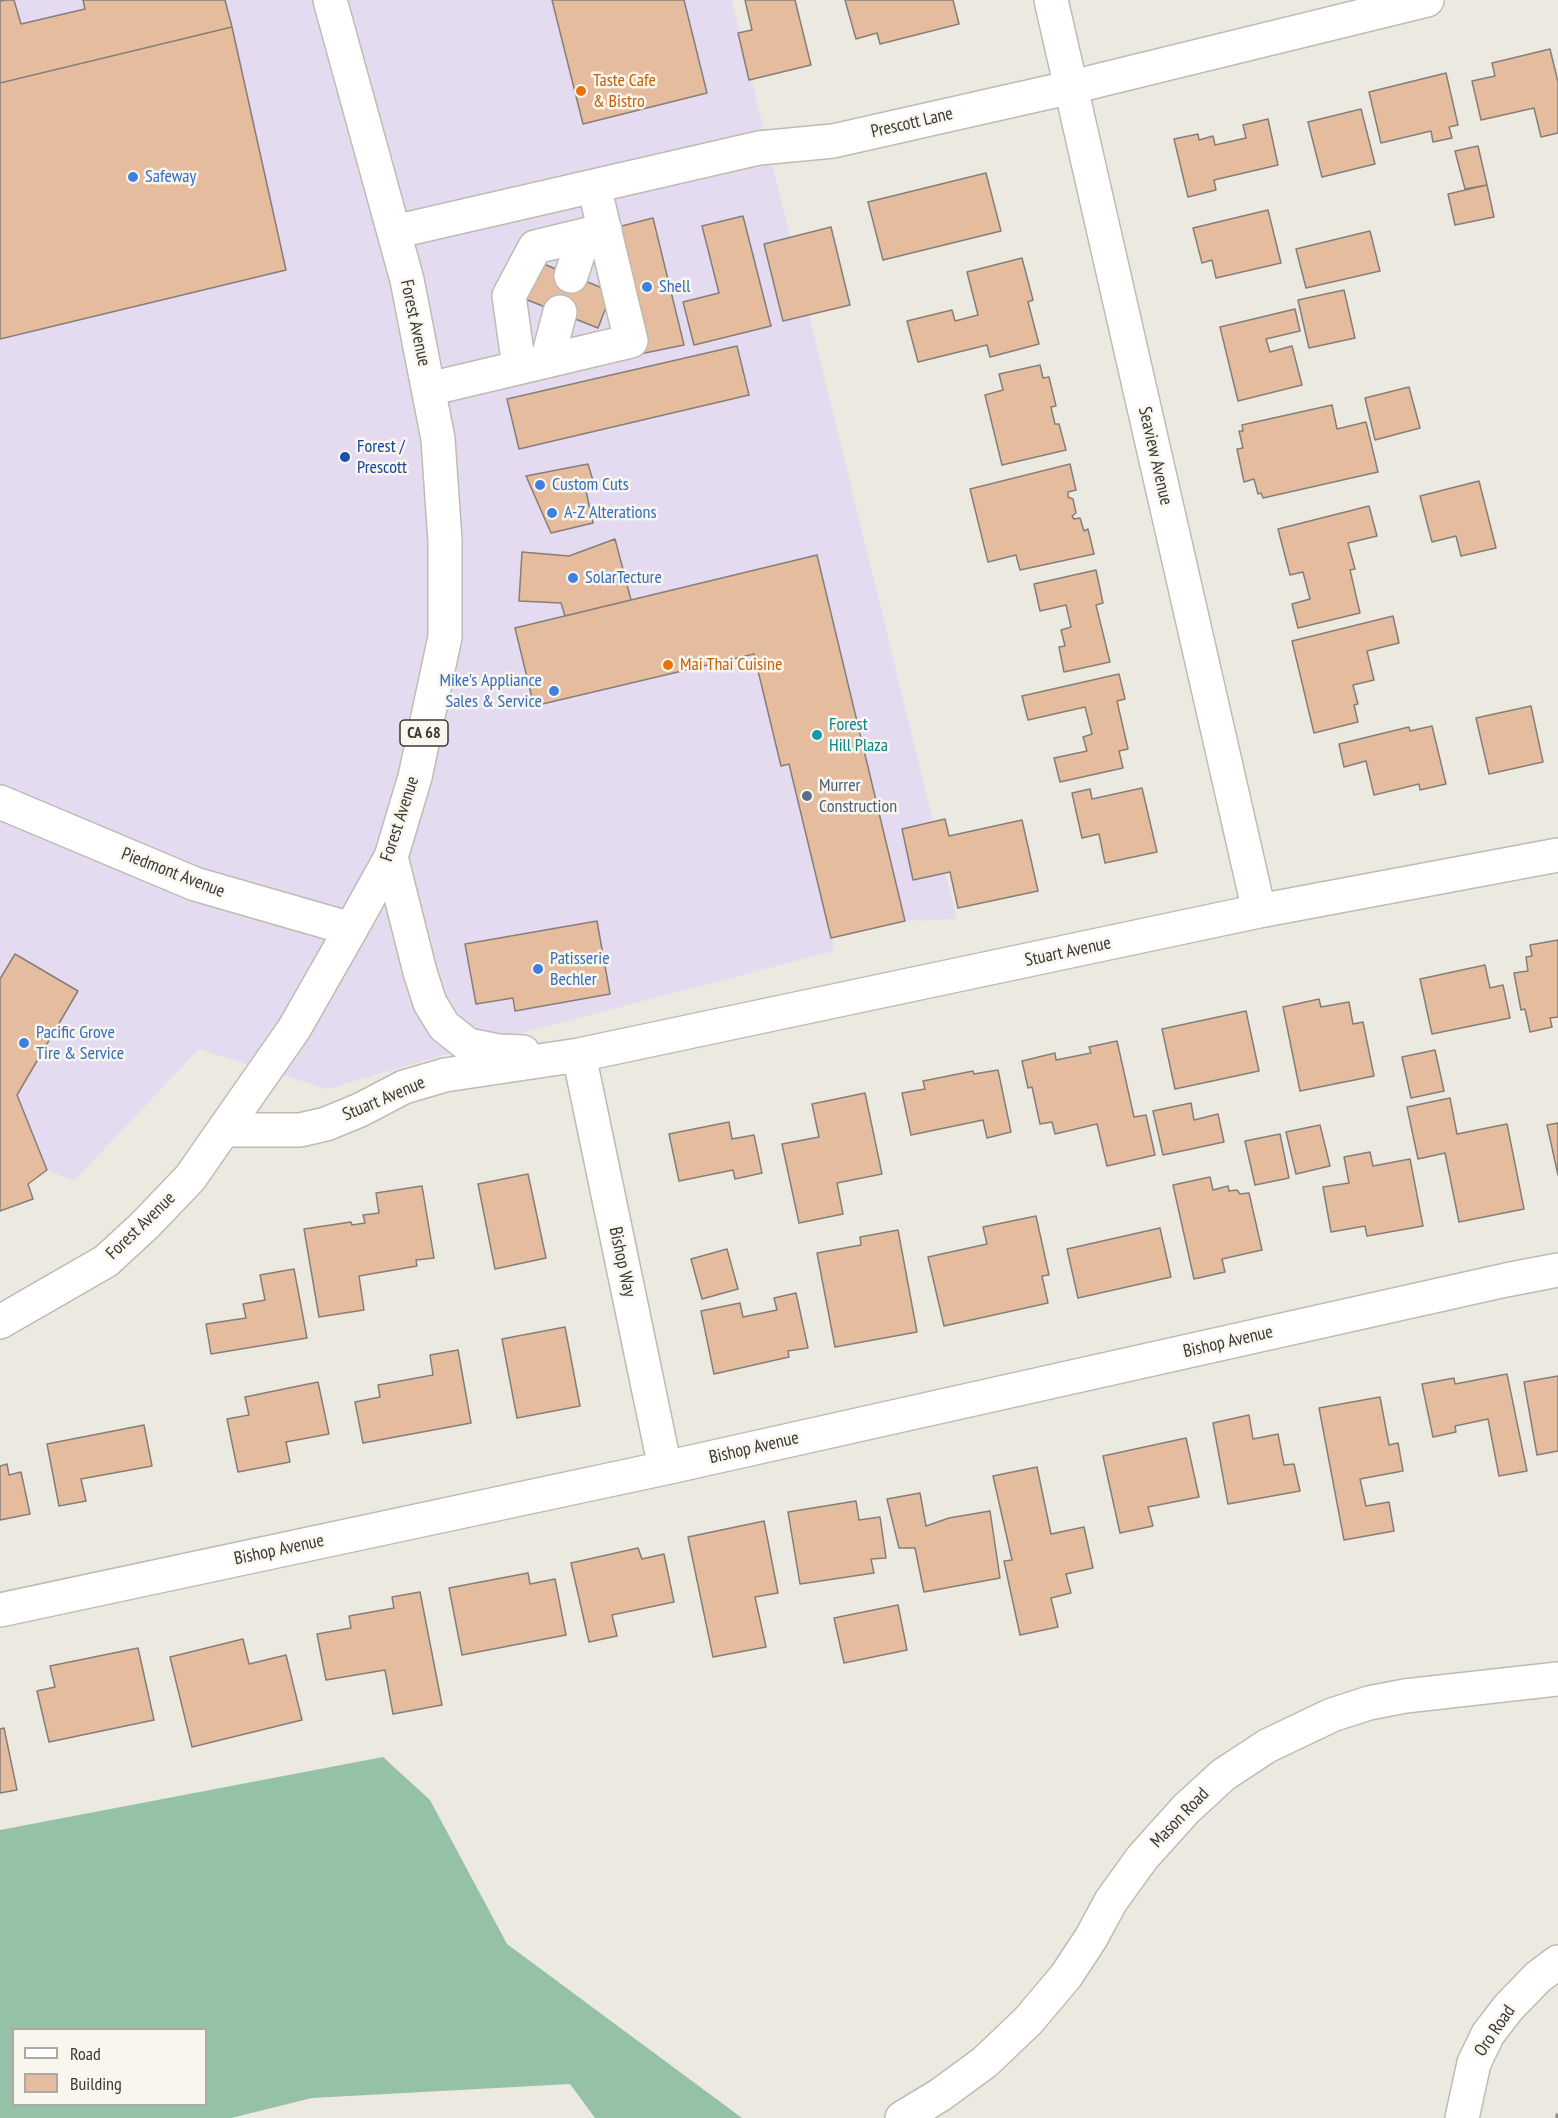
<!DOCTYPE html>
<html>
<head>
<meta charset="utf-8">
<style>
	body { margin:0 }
	#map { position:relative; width:1558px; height:2118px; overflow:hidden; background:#ece9e1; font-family:"PT Sans Narrow",sans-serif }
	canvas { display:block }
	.legend { position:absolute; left:12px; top:2028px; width:195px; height:78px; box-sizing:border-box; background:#f9f6ee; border:2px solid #acaaa4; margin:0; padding:8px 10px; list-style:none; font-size:18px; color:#393835 }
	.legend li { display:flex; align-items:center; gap:12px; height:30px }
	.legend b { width:30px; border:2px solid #acaaa4 }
</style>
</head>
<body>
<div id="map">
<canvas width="1558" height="2118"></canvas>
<ul class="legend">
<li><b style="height:8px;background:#fff"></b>Road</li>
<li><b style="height:16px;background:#e5bc9d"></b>Building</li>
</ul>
</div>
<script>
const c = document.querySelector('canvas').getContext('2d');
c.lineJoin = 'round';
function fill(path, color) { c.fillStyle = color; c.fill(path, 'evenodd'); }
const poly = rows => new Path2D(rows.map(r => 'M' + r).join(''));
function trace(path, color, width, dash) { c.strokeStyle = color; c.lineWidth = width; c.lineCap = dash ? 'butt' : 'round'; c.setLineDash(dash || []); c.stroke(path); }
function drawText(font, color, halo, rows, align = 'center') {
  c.font = font + ' "PT Sans Narrow",sans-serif'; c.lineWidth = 5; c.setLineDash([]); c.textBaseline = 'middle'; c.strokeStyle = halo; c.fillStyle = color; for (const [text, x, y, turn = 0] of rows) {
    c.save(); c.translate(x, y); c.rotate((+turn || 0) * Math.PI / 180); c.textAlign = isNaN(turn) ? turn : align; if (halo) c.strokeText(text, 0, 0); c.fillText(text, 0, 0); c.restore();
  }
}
fill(poly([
	[0,0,732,0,957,919,905,921,832,938,834,951,510,1036,327,1089,199,1049,74,1181,47,1170,0,1204]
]), '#e4dbf0');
fill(poly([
	[383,1757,430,1800,507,1944,742,2118,595,2118,570,2084,312,2098,231,2118,0,2118,0,1830],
	[14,2030,206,2030,206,2104,14,2104]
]), '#95c2a6');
const building = poly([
	[6,0,14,0,21,24,85,9,83,0,225,0,232,27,0,83,0,1,6,0],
	[552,0,684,0,707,93,583,124,552,0],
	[745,0,795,0,811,65,749,80,738,33,752,30,745,0],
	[845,0,953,0,959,24,880,44,877,33,856,39,845,0],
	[232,27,286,270,0,339,0,83,232,27],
	[1550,49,1558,82,1558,133,1541,137,1534,108,1481,120,1472,81,1495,76,1492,63,1550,49],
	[1446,73,1458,125,1449,127,1452,138,1433,142,1431,131,1381,143,1369,92,1446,73],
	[1361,109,1375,164,1322,177,1308,122,1361,109],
	[1268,119,1278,165,1214,180,1216,190,1188,197,1174,139,1198,134,1199,140,1213,136,1215,145,1246,138,1243,125,1268,119],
	[1478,146,1487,185,1465,189,1455,151,1478,146],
	[986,173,1001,231,883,260,868,202,986,173],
	[1487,185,1494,217,1455,225,1448,194,1487,185],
	[1268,210,1281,263,1216,278,1212,260,1202,263,1193,228,1268,210],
	[743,216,771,326,694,345,683,302,719,293,702,226,743,216],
	[653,218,684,345,640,354,610,229,653,218],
	[831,227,850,305,783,321,764,244,831,227],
	[1370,231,1380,271,1306,288,1296,249,1370,231],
	[1022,258,1033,300,1028,302,1039,344,990,357,987,345,918,362,907,321,952,310,955,321,978,315,967,272,1022,258],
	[539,262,612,292,598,328,525,299,539,262],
	[1344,290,1355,338,1309,348,1298,300,1344,290],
	[1295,309,1300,331,1266,339,1270,352,1292,346,1302,385,1238,401,1220,327,1295,309],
	[737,346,749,395,519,449,507,399,737,346],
	[1040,365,1043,378,1049,377,1056,406,1051,407,1055,424,1059,424,1066,450,1002,465,985,395,1003,390,999,374,1040,365],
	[1409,387,1420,428,1375,440,1365,398,1409,387],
	[1332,405,1337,429,1366,422,1378,472,1263,498,1261,493,1258,494,1254,479,1244,482,1237,449,1243,448,1239,431,1243,431,1242,425,1332,405],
	[588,464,594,484,585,486,593,523,551,533,526,476,588,464],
	[1070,464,1076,490,1068,492,1068,497,1073,499,1076,513,1072,516,1074,519,1080,518,1084,531,1088,529,1094,554,1020,570,1016,555,988,562,970,489,1070,464],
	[1479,481,1496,548,1461,556,1456,536,1432,542,1420,496,1479,481],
	[1369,506,1377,536,1348,543,1355,569,1350,570,1360,613,1298,628,1292,604,1310,599,1303,572,1290,575,1278,529,1369,506],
	[615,539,631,600,565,616,561,603,519,601,522,552,569,556,615,539],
	[817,555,905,921,831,938,789,764,781,766,754,654,534,706,515,628,817,555],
	[1096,570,1103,603,1096,605,1110,662,1064,672,1059,647,1065,646,1061,630,1071,627,1066,605,1040,611,1034,584,1096,570],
	[1393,616,1399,643,1367,651,1374,680,1353,685,1358,704,1354,705,1358,722,1314,733,1292,641,1393,616],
	[1119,674,1125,699,1117,701,1128,749,1119,751,1123,768,1060,782,1054,758,1087,751,1083,737,1092,734,1085,707,1028,720,1022,696,1119,674],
	[1531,706,1543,762,1489,774,1476,718,1531,706],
	[1432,726,1446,784,1420,790,1419,784,1374,795,1366,761,1344,767,1339,744,1409,727,1410,731,1432,726],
	[1142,788,1157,852,1105,863,1099,834,1082,838,1072,793,1090,789,1092,799,1142,788],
	[945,819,949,836,1022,820,1038,891,958,908,950,872,913,880,902,829,945,819],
	[597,921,610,994,515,1011,513,998,476,1004,465,944,597,921],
	[1558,940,1558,1017,1550,1018,1552,1027,1530,1032,1525,1009,1521,1010,1514,973,1528,971,1526,957,1532,956,1530,945,1558,940],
	[15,954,78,991,17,1095,47,1170,28,1184,33,1199,0,1211,0,979,15,954],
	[1485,965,1490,988,1503,985,1510,1018,1432,1034,1420,979,1485,965],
	[1319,999,1321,1007,1349,1002,1353,1024,1363,1022,1374,1076,1300,1091,1283,1007,1319,999],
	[1246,1011,1259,1071,1175,1089,1162,1029,1246,1011],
	[1117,1041,1134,1117,1146,1115,1155,1155,1107,1166,1097,1124,1055,1134,1052,1122,1040,1124,1032,1087,1028,1088,1022,1061,1055,1053,1056,1060,1091,1053,1089,1047,1117,1041],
	[1435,1050,1444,1091,1411,1098,1402,1057,1435,1050],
	[998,1070,1011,1132,987,1138,983,1120,911,1135,902,1093,925,1089,923,1081,973,1071,974,1074,998,1070],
	[865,1093,882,1174,837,1183,843,1214,799,1223,782,1144,819,1137,812,1104,865,1093],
	[1450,1098,1457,1134,1507,1124,1524,1209,1459,1222,1445,1153,1418,1159,1407,1107,1450,1098],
	[1191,1103,1194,1120,1218,1114,1224,1142,1163,1155,1153,1111,1191,1103],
	[729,1122,732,1139,754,1135,762,1173,735,1179,733,1170,679,1181,669,1134,729,1122],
	[1558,1123,1558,1175,1547,1125,1558,1123],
	[1320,1125,1330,1166,1296,1174,1286,1132,1320,1125],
	[1280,1134,1289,1178,1255,1185,1245,1141,1280,1134],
	[1370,1152,1373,1166,1410,1159,1423,1226,1367,1236,1365,1226,1331,1232,1323,1187,1349,1183,1344,1157,1370,1152],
	[528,1174,546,1258,495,1269,478,1184,528,1174],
	[1210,1177,1213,1190,1228,1186,1229,1191,1237,1190,1240,1194,1249,1193,1262,1250,1222,1259,1225,1272,1194,1279,1173,1185,1210,1177],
	[422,1186,434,1258,416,1260,417,1266,359,1276,364,1310,319,1317,304,1229,351,1222,352,1225,365,1223,363,1215,379,1213,376,1193,422,1186],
	[1036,1216,1049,1275,1042,1276,1048,1303,944,1326,928,1257,987,1244,983,1227,1036,1216],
	[1160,1228,1171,1277,1078,1298,1067,1249,1160,1228],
	[898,1230,917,1332,835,1347,817,1253,861,1245,860,1237,898,1230],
	[727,1249,738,1289,702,1299,691,1259,727,1249],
	[294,1269,307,1338,211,1354,206,1324,246,1318,243,1304,265,1300,260,1275,294,1269],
	[796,1293,808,1348,788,1351,789,1357,714,1374,701,1311,740,1303,743,1317,777,1310,774,1298,796,1293],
	[565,1327,580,1406,517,1418,502,1339,565,1327],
	[458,1350,471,1423,363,1443,355,1402,380,1397,378,1385,433,1375,430,1355,458,1350],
	[1507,1374,1527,1471,1499,1476,1488,1419,1455,1426,1456,1432,1433,1437,1422,1384,1454,1378,1455,1384,1507,1374],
	[1558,1376,1558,1451,1537,1455,1524,1382,1558,1376],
	[318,1382,329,1434,286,1442,290,1462,238,1472,227,1419,249,1415,245,1397,318,1382],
	[1380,1397,1389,1445,1398,1443,1403,1471,1360,1479,1366,1506,1389,1502,1394,1531,1344,1540,1319,1408,1380,1397],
	[1249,1415,1253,1439,1278,1434,1284,1465,1294,1464,1300,1491,1228,1504,1213,1423,1249,1415],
	[144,1425,152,1466,81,1479,86,1501,59,1506,47,1444,144,1425],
	[1186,1438,1199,1497,1148,1507,1153,1526,1120,1533,1103,1456,1186,1438],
	[7,1464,9,1475,21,1472,30,1514,0,1520,0,1466,7,1464],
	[1037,1467,1051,1534,1084,1527,1093,1568,1066,1574,1071,1593,1051,1598,1058,1627,1020,1635,1004,1561,1012,1560,993,1476,1037,1467],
	[920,1493,926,1526,949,1518,990,1511,1000,1578,924,1592,915,1548,899,1548,887,1499,920,1493],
	[856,1501,859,1520,880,1517,886,1558,871,1559,874,1573,800,1584,788,1512,856,1501],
	[764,1521,778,1593,755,1597,766,1647,713,1657,688,1537,764,1521],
	[638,1548,642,1559,664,1554,674,1602,612,1615,617,1636,589,1642,571,1563,638,1548],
	[528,1573,530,1584,555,1579,566,1635,462,1655,449,1588,528,1573],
	[420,1592,442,1705,393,1714,385,1670,326,1680,317,1634,351,1628,349,1616,394,1608,392,1597,420,1592],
	[898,1605,907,1650,844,1663,834,1618,898,1605],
	[243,1639,249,1664,286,1655,302,1720,192,1747,170,1657,243,1639],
	[138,1648,154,1720,49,1742,37,1691,55,1687,50,1666,138,1648],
	[4,1728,17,1790,0,1793,0,1729,4,1728]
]);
fill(building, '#e5bc9d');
trace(building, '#857e79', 1.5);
const minor = poly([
	[1051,0,1259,911],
	[394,232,759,148,833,141,1072,87,1427,0],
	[571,276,584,236],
	[547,361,560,312],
	[519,367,509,296,535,247,605,230],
	[429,389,631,341,594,186],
	[0,802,195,884,351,929],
	[391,857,420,972,430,1003,444,1026,468,1045,498,1051,523,1052],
	[579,1055,665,1468],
	[225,1130,300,1130,326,1124,360,1110,404,1087,445,1075,579,1055,1259,911,1558,855],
	[0,1610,665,1468,1506,1280,1558,1270],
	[902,2118,940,2095,985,2062,1028,2021,1066,1976,1091,1938,1111,1901,1142,1858,1186,1809,1223,1775,1267,1746,1332,1715,1369,1703,1405,1696,1558,1679],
	[1462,2118,1474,2063,1488,2034,1508,2008,1538,1977,1558,1962]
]);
const major = poly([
	[0,1322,106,1261,145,1225,190,1178,294,1029,351,929,391,857,415,777,445,637,445,541,438,439,407,280,330,0]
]);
trace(minor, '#bebbb3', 36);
trace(major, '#bebbb3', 36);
trace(poly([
	[1557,2118,1558,2113]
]), '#94928c', 4, [4.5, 4.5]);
trace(minor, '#fff', 33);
trace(major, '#fff', 33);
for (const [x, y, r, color] of [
	[581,91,6,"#e8710a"],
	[133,177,6,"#3f7fe0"],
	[647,287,6,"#3f7fe0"],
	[345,457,6,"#1a4fb4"],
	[540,485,6,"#3f7fe0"],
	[552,513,6,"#3f7fe0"],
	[573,578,6,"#3f7fe0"],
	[668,665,6,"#e8710a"],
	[554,691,6,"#3f7fe0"],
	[817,735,6,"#0f9aa8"],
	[807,796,6,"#5c6f8a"],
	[538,969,6,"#3f7fe0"],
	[24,1043,6,"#3f7fe0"]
]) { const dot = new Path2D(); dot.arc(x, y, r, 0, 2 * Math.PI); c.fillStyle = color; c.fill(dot); trace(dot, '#f9f6ee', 2); }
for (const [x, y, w] of [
	[424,733,48]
]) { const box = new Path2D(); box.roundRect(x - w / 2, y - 13, w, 26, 4.5); c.fillStyle = '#f9f6ee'; c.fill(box); trace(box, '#393835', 1.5); }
drawText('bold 16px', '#393835', null, [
	["CA 68",424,733]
]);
drawText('18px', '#c56008', '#f9f6ee', [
	["Taste Cafe",593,81],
	["& Bistro",593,102],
	["Mai Thai Cuisine",680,665]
], 'left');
drawText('18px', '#393835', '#f9f6ee', [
	["Prescott Lane",912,123,-13],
	["Forest Avenue",415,323,78],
	["Seaview Avenue",1155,456,77],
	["Forest Avenue",400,819,-72],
	["Piedmont Avenue",173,873,21],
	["Stuart Avenue",1068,952,-12],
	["Stuart Avenue",384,1099,-23],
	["Forest Avenue",141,1226,-44],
	["Bishop Way",622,1262,78],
	["Bishop Avenue",1228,1342,-13],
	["Bishop Avenue",754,1448,-13],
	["Bishop Avenue",279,1550,-12],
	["Mason Road",1180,1818,-46],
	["Oro Road",1495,2031,-56]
]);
drawText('18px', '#366cbe', '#f9f6ee', [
	["Safeway",145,177],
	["Shell",659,287],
	["Custom Cuts",552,485],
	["A-Z Alterations",564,513],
	["SolarTecture",585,578],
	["Mike's Appliance",542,681,"right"],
	["Sales & Service",542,702,"right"],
	["Patisserie",550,959],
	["Bechler",550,980],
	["Pacific Grove",36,1033],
	["Tire & Service",36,1054]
], 'left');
drawText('18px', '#164399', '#f9f6ee', [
	["Forest /",357,447],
	["Prescott",357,468]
], 'left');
drawText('18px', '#0d838f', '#f9f6ee', [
	["Forest",829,725],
	["Hill Plaza",829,746]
], 'left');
drawText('18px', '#4e5e75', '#f9f6ee', [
	["Murrer",819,786],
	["Construction",819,807]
], 'left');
</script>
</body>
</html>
